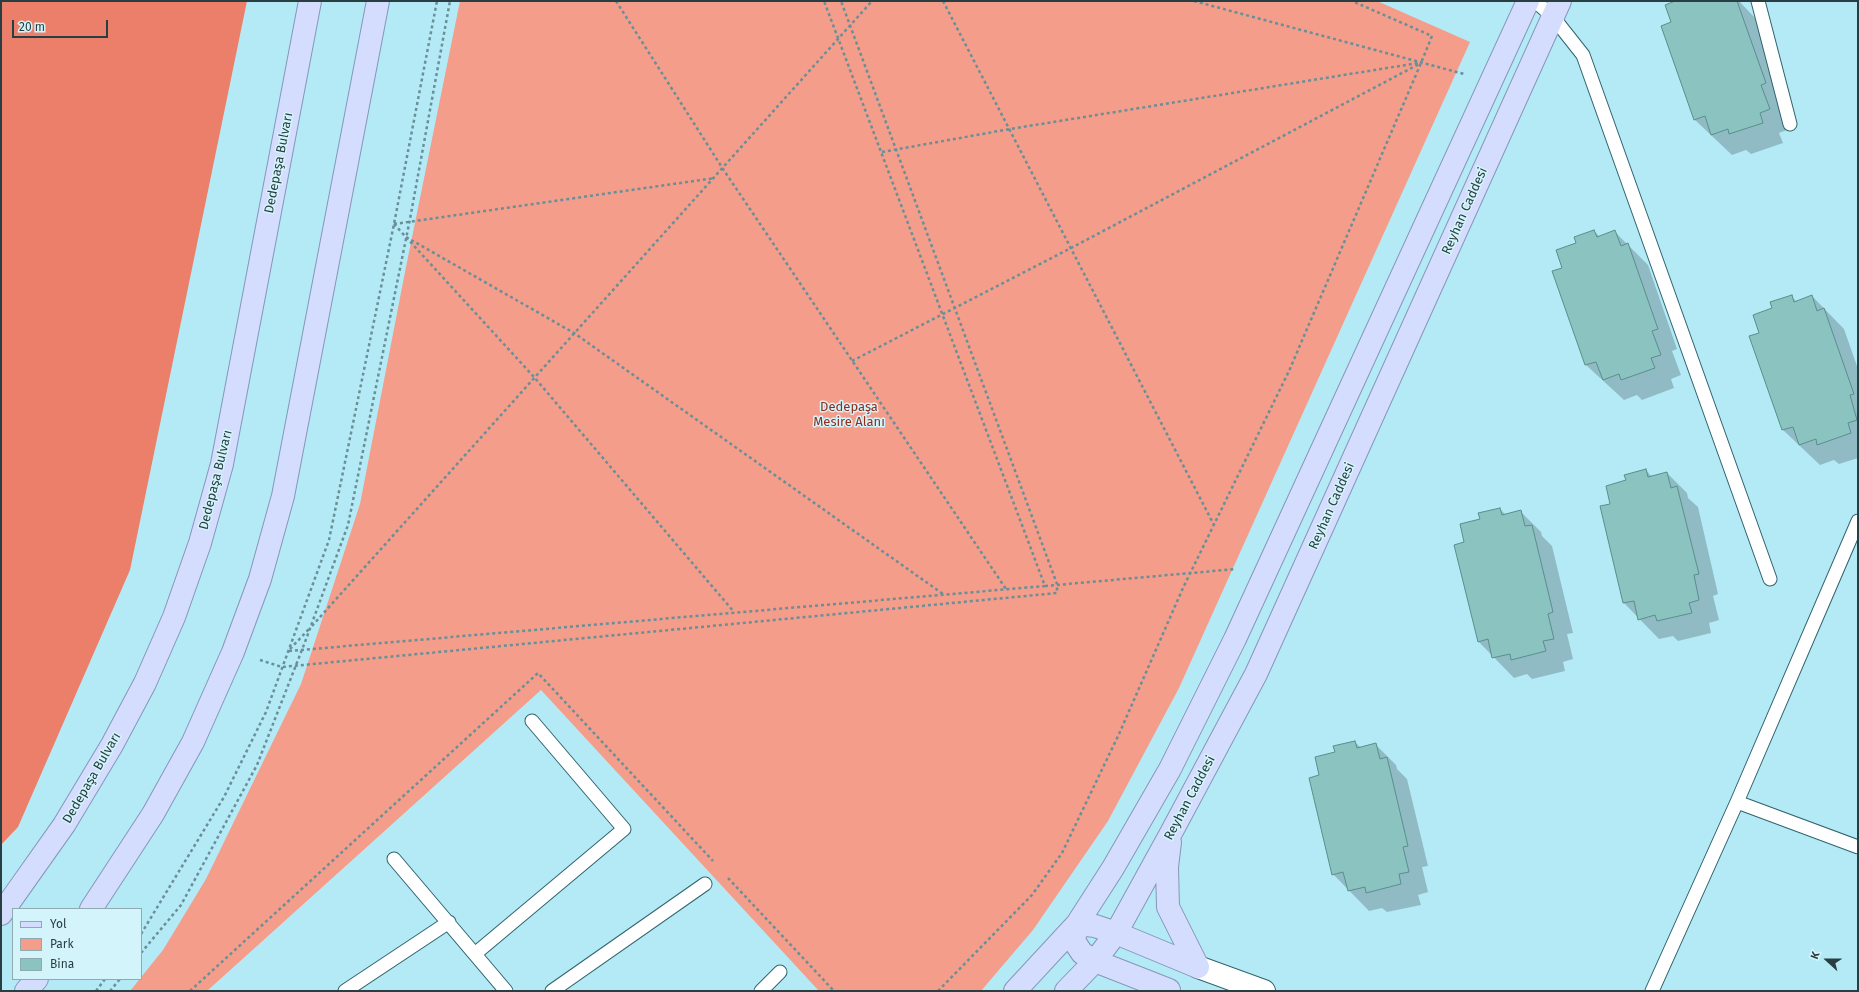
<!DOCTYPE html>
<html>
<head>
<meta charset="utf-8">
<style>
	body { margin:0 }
	#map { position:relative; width:1859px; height:992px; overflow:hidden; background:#b4eaf6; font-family:"Fira Sans",sans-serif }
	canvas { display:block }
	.frame { position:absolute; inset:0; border:2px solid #283e42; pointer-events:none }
	.legend { position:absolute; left:12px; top:908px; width:130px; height:72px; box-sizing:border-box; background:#d4f4fb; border:1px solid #8fabb1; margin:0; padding:5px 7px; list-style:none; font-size:12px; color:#283e42 }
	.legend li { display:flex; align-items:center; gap:8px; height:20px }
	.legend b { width:20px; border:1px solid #8fabb1 }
	.north { position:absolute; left:1807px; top:940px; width:40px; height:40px; -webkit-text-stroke:3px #d4f4fb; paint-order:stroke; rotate:291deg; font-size:11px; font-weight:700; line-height:16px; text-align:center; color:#283e42 }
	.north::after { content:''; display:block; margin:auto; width:14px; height:18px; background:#283e42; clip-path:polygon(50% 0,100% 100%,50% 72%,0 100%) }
	.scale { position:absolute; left:12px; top:20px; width:96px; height:18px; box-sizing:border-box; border:2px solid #283e42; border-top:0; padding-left:5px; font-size:12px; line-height:14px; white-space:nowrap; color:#283e42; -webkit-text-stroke:3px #d4f4fb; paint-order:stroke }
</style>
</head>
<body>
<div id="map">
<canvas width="1859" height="992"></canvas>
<div class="frame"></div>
<ul class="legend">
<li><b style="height:5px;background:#d4ddfd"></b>Yol</li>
<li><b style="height:11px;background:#f49d8a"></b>Park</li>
<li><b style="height:11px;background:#8bc3c0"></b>Bina</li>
</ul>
<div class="north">K</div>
<div class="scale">20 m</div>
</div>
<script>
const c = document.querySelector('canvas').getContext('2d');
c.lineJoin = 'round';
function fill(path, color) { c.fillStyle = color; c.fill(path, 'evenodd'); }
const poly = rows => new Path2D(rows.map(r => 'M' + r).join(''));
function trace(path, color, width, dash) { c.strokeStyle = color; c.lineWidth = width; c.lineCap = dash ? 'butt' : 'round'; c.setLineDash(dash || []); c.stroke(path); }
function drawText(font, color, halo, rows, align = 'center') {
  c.font = font + ' "Fira Sans",sans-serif'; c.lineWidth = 3; c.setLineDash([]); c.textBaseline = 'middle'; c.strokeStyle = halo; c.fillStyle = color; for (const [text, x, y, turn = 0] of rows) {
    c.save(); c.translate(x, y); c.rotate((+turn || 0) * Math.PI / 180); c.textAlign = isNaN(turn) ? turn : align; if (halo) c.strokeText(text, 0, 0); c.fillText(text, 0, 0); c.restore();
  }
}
fill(poly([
	[460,1,1377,1,1470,42,1179,688,1108,821,1033,930,981,991,819,991,541,690,207,991,130,991,163,950,206,879,301,684,360,504,405,272]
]), '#f49d8a');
fill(poly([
	[1,1,247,1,130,570,18,827,1,845]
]), '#eb7f69');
fill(poly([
	[1678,1,1739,1,1756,19,1789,129,1779,133,1783,143,1751,154,1746,150,1732,155,1695,120,1672,23],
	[1594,231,1600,237,1615,232,1648,265,1677,349,1672,351,1681,375,1671,379,1674,388,1642,400,1637,395,1624,400,1586,365,1553,272,1563,268,1577,244],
	[1791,296,1797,302,1812,296,1844,329,1858,369,1858,458,1839,464,1834,460,1820,465,1783,430,1751,337,1760,334,1773,309],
	[1646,470,1652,477,1667,473,1687,493,1688,498,1698,507,1718,594,1713,596,1719,620,1709,623,1711,633,1678,641,1673,636,1659,639,1624,603,1601,507,1611,505,1627,481],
	[1500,509,1506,515,1520,511,1541,532,1542,536,1552,546,1573,633,1567,634,1573,659,1563,662,1565,671,1532,679,1527,674,1514,678,1478,641,1465,543,1481,520],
	[1355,742,1361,748,1375,744,1396,765,1397,769,1407,779,1428,866,1422,867,1428,892,1418,895,1421,905,1387,912,1382,908,1369,911,1333,874,1320,776,1336,753]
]), '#0003');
const building = poly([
	[1675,1,1737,1,1766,83,1761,85,1770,109,1760,113,1763,123,1729,134,1728,129,1711,135,1705,116,1694,120,1661,26,1671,22,1665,5,1675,1],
	[1594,230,1597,237,1615,230,1621,246,1628,243,1658,329,1652,331,1661,355,1651,358,1655,368,1621,380,1619,374,1603,380,1596,362,1585,365,1552,271,1562,268,1556,250,1576,243,1574,237,1594,230],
	[1792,295,1794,302,1812,295,1817,311,1824,308,1854,394,1850,395,1857,420,1848,423,1851,433,1817,445,1816,439,1799,445,1793,427,1782,430,1749,336,1759,333,1753,315,1772,308,1770,302,1792,295],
	[1646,469,1648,477,1667,472,1671,488,1677,486,1699,574,1694,575,1699,600,1689,603,1692,613,1657,621,1655,615,1638,620,1634,601,1623,603,1600,506,1610,504,1606,486,1626,480,1624,475,1646,469],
	[1500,508,1502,515,1521,510,1525,526,1532,525,1553,612,1548,614,1554,639,1543,641,1546,651,1511,660,1510,654,1492,658,1488,639,1478,642,1454,545,1464,542,1460,524,1480,519,1478,513,1500,508],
	[1355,741,1357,748,1376,743,1380,759,1387,757,1408,846,1403,847,1409,872,1399,874,1401,884,1366,893,1365,887,1348,891,1343,872,1332,875,1309,778,1319,775,1315,757,1335,752,1333,746,1355,741]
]);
fill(building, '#8bc3c0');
trace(building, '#588e8c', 1);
const lane = poly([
	[1535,1,1553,17,1583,55,1770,579],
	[1758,1,1790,124],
	[1737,802,1858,847],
	[394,859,506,991],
	[476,953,624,829,532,721],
	[345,991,449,922],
	[552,991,705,884],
	[761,991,780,972],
	[1652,991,1737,802,1858,521]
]);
const street = poly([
	[1198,967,1264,991]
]);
const primary = poly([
	[1170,842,1167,867,1168,907,1198,967],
	[91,909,153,814,193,742,233,652,260,579,283,496,378,1],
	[1,914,64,825,112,745,145,683,174,617,200,543,222,464,310,1],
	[1077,924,1095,926,1116,933,1198,967],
	[1077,924,1074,941,1082,953,1095,961,1169,990],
	[26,991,37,979],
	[1015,991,1077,924,1113,868,1170,769,1235,639,1528,1],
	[1066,991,1095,961,1116,933,1171,833,1256,674,1560,1]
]);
trace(lane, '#30646e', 15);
trace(street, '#30646e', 24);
trace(primary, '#8596bb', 24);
trace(poly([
	[616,1,723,169,1006,589],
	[943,1,1214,525],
	[1194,1,1464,74],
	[882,152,1010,129,1418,63],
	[394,224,534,377,734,612],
	[394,224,715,178],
	[406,237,574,333,943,594],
	[852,361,1071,248,1421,63],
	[1045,586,1236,569],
	[312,626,872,1],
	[290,649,309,629],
	[289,651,1045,586,824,1],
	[260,660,282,667,1057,593,1057,584,841,1],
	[728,878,834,991],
	[141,934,224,797,266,712,329,540,394,224,437,1],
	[141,953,181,905,257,765,305,642,348,525,410,219,450,1],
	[96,991,105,979],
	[110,991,120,979],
	[190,991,538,673,713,861],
	[938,991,1032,895,1062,853,1119,734,1183,588,1289,371,1421,63,1432,36,1352,1]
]), '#6a8f97', 2.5, [3, 3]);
trace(lane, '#fff', 13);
trace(street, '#fff', 22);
trace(primary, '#d4ddfd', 22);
drawText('13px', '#283e42', '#d4f4fb', [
	["Dedepaşa Bulvarı",279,163,-79],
	["Reyhan Caddesi",1465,211,-66],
	["Dedepaşa Bulvarı",216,480,-76],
	["Reyhan Caddesi",1332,506,-66],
	["Dedepaşa Bulvarı",92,778,-60],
	["Reyhan Caddesi",1190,798,-62]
]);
drawText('13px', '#8e2d1b', '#d4f4fb', [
	["Dedepaşa",849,407],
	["Mesire Alanı",849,422]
]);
</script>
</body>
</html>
